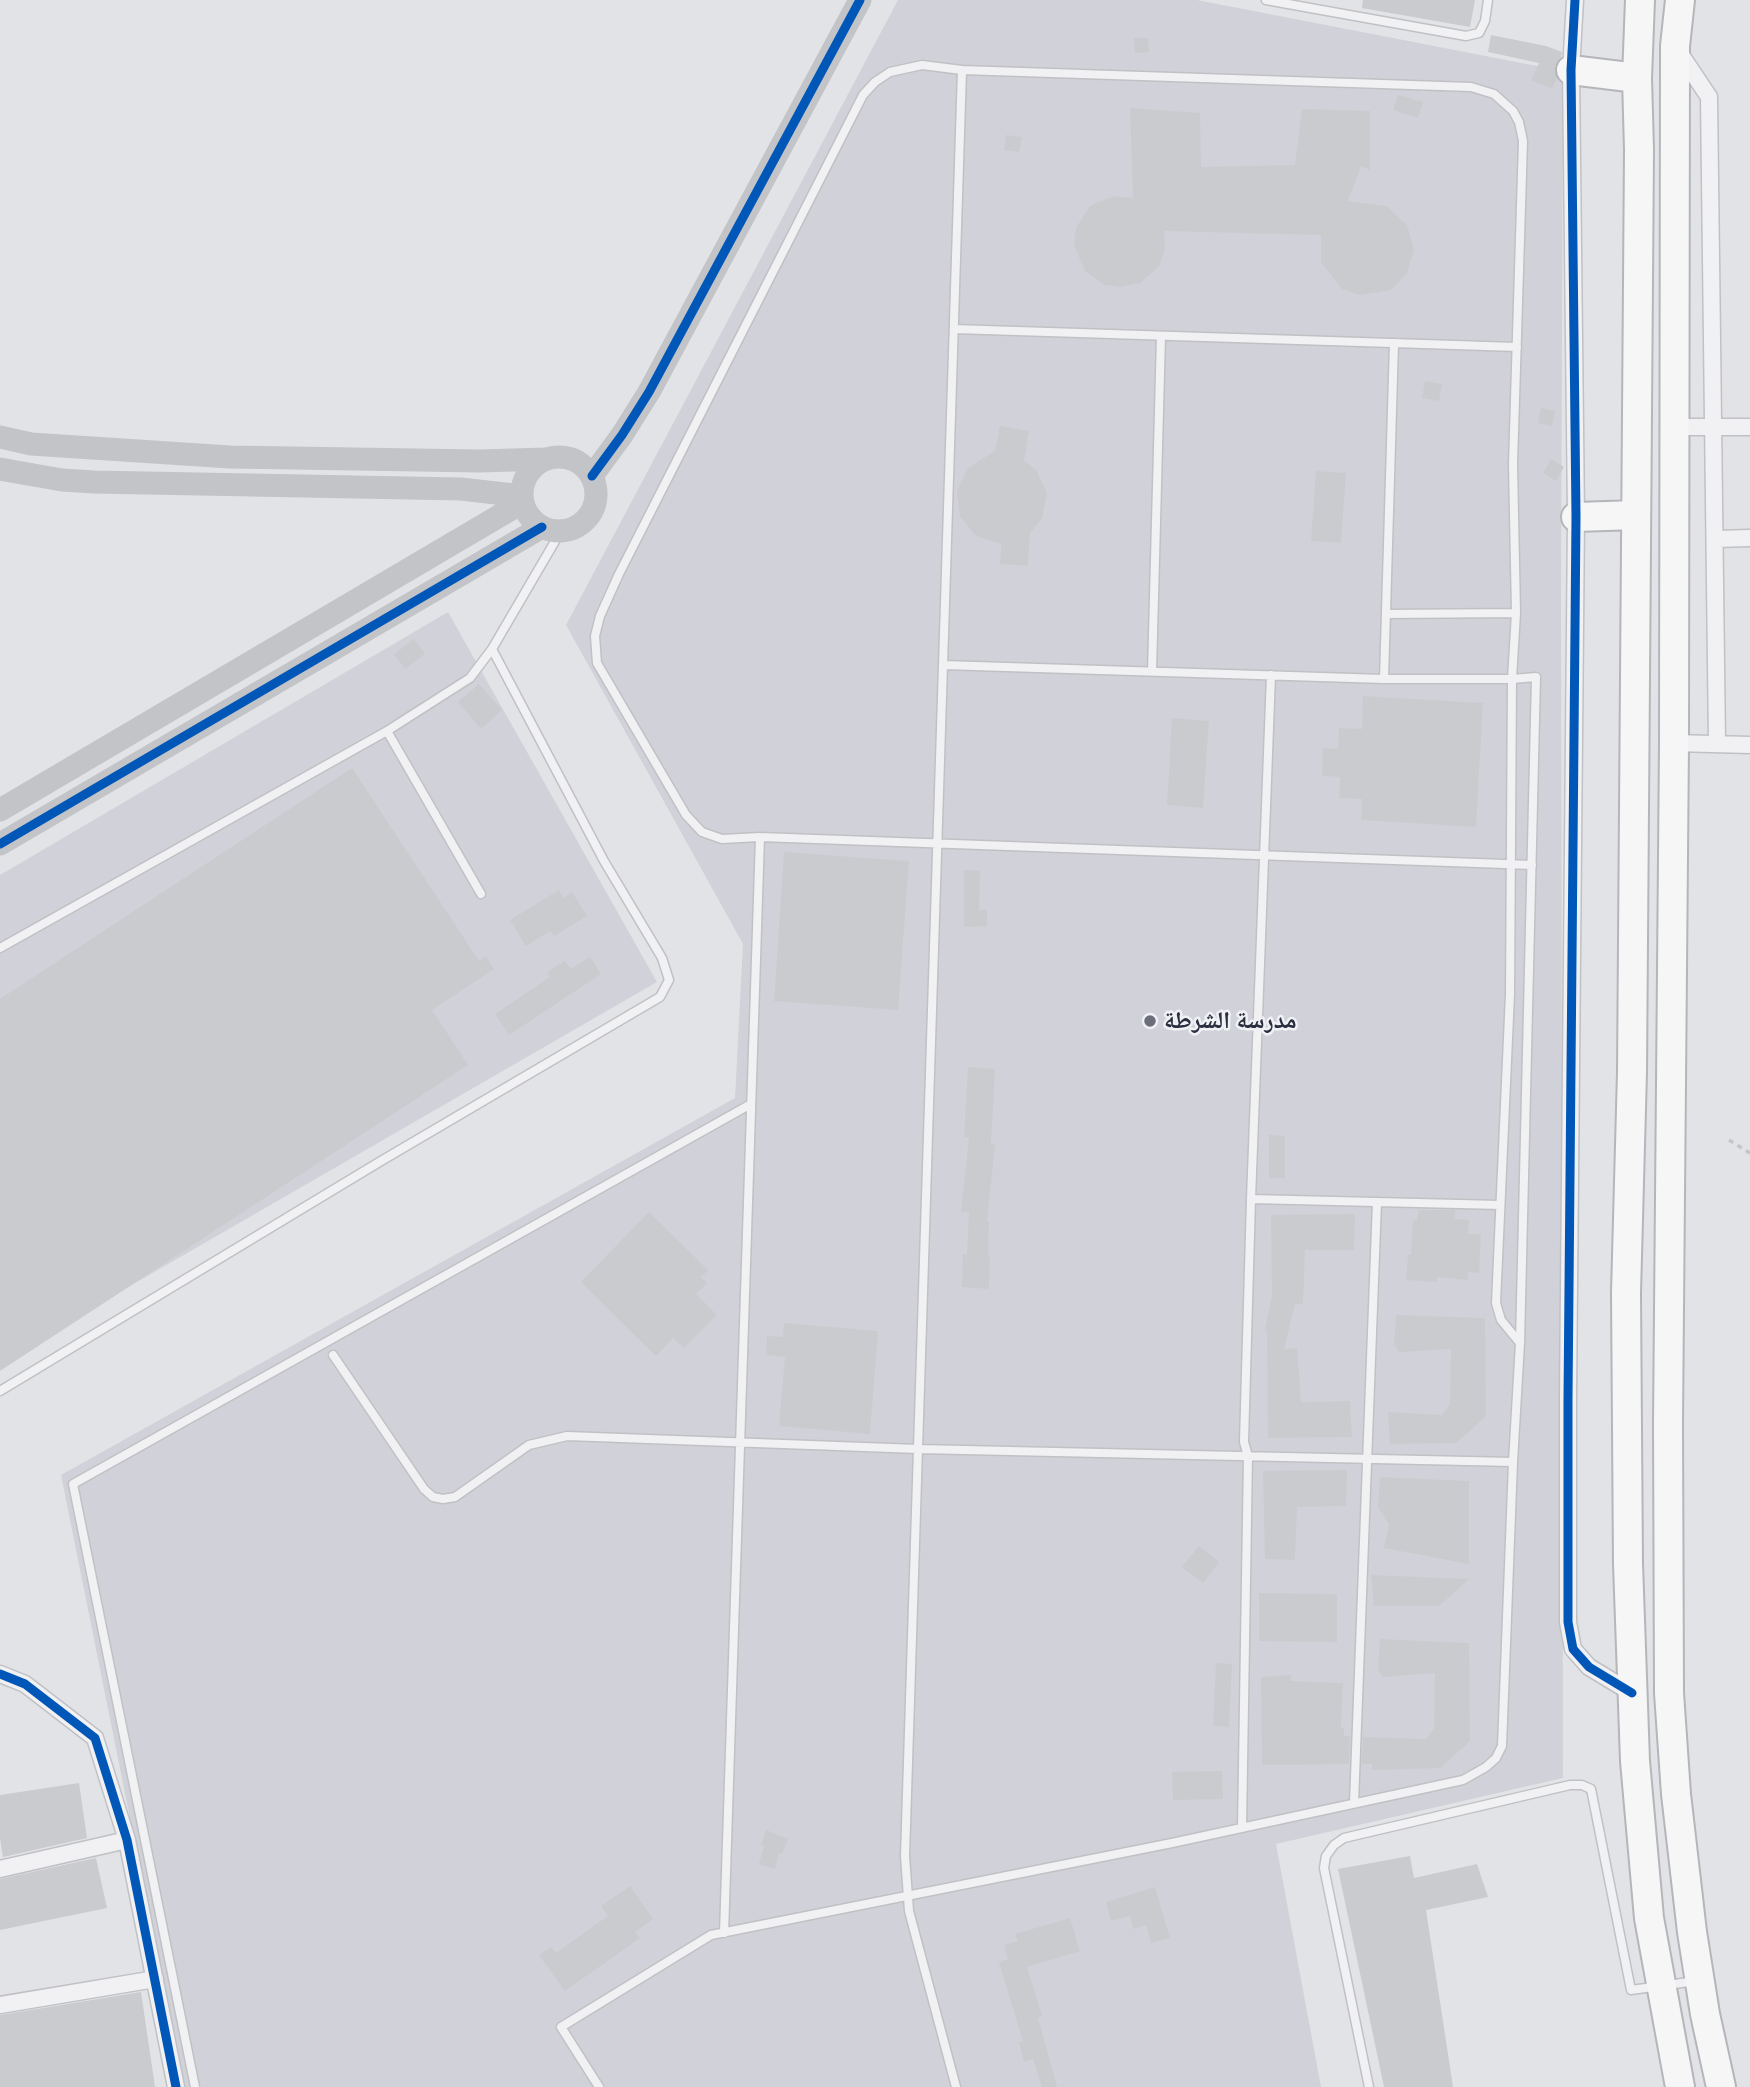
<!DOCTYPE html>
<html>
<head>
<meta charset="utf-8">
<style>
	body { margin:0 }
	canvas { display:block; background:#e2e3e6 }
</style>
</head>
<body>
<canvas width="1750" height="2087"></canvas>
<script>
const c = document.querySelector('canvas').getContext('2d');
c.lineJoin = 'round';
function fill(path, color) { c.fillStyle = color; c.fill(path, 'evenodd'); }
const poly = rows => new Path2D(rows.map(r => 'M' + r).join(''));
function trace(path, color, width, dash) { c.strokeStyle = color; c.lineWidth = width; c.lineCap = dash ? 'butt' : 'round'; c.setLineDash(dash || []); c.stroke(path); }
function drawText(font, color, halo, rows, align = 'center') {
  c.font = font + ' Mulish,"Noto Naskh Arabic",sans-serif'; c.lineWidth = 5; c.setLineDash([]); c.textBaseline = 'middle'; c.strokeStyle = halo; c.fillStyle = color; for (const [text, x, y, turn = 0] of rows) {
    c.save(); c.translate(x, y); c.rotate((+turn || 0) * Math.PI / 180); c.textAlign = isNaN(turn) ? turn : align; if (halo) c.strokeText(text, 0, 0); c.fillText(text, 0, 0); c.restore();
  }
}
fill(poly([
	[898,0,1197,0,1563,71,1561,597,1563,1778,1276,1844,1321,2087,184,2087,61,1475,735,1098,743,944,566,625],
	[448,612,657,982,0,1361,0,875]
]), '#d1d2d9');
fill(poly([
	[1363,0,1475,0,1470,27,1362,8],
	[1491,35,1546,46,1562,52,1561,57,1555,67,1557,78,1552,89,1531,80,1539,63,1488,52],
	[1134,38,1148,38,1149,52,1135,53],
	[1398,95,1423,102,1418,118,1393,110],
	[1130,108,1200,113,1201,167,1295,165,1302,109,1370,111,1370,170,1361,166,1348,201,1386,206,1407,225,1414,250,1407,273,1391,290,1359,295,1342,289,1321,262,1321,235,1164,231,1165,250,1159,266,1140,283,1120,287,1105,285,1085,271,1074,245,1076,228,1090,206,1113,196,1133,198],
	[1006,135,1022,137,1019,152,1004,150],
	[1425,381,1442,384,1439,401,1422,398],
	[1541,408,1555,411,1552,426,1538,423],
	[1000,426,1029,431,1024,461,1036,470,1047,493,1042,518,1030,533,1028,566,1000,564,1001,544,976,536,960,516,957,491,968,468,995,451],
	[1551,459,1564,467,1556,481,1543,473],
	[1316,471,1346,473,1341,543,1311,541],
	[414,639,425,654,405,669,394,654],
	[479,684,502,710,481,729,458,702],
	[1363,696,1483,703,1476,827,1361,820,1362,799,1339,798,1340,777,1322,776,1323,748,1338,749,1339,728,1362,729],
	[1172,718,1209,721,1203,808,1167,805],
	[352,768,479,961,486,956,494,969,432,1010,468,1065,0,1371,0,999],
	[784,852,909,861,898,1010,774,1001],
	[964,870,980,871,979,910,987,910,987,926,964,927],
	[559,890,563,898,572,892,587,916,554,936,550,931,526,946,510,920],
	[590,957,601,974,509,1035,495,1014,550,977,547,972,565,961,571,969],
	[968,1067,995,1069,991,1144,995,1145,987,1221,989,1222,988,1255,990,1255,989,1289,962,1287,963,1254,967,1254,969,1212,961,1212,969,1137,964,1137],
	[1269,1135,1285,1136,1285,1178,1269,1178],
	[1418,1210,1455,1210,1455,1219,1469,1220,1468,1234,1481,1234,1479,1273,1468,1272,1468,1280,1437,1277,1437,1282,1406,1280,1408,1255,1411,1255,1413,1220,1417,1221],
	[649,1212,708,1270,701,1277,707,1283,696,1294,717,1315,684,1348,673,1338,656,1356,581,1282],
	[1355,1214,1354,1250,1305,1250,1303,1304,1295,1304,1284,1349,1297,1348,1301,1402,1350,1401,1352,1437,1268,1438,1267,1330,1265,1329,1272,1296,1271,1215],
	[1396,1315,1485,1318,1486,1416,1456,1443,1390,1444,1388,1412,1442,1415,1450,1404,1451,1349,1399,1352,1394,1344],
	[784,1323,878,1331,870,1434,779,1426,785,1357,766,1355,767,1336,783,1337],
	[1347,1470,1346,1506,1297,1507,1295,1560,1265,1559,1263,1471],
	[1380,1477,1469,1481,1469,1564,1384,1548,1389,1524,1378,1507],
	[1199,1546,1219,1562,1203,1583,1182,1567],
	[1371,1575,1469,1579,1439,1606,1374,1606],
	[1259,1593,1337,1594,1337,1642,1259,1641],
	[1380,1639,1469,1643,1470,1741,1440,1768,1372,1770,1372,1764,1362,1764,1363,1737,1426,1739,1434,1729,1435,1673,1383,1677,1378,1669],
	[1216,1663,1232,1664,1229,1727,1213,1726],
	[1291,1675,1291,1681,1343,1683,1341,1728,1344,1728,1344,1736,1350,1736,1349,1764,1262,1765,1261,1677],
	[1222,1771,1223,1799,1173,1800,1172,1772],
	[79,1783,87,1838,3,1857,0,1838,0,1795],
	[766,1830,788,1839,782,1854,779,1853,775,1869,759,1864,764,1846,761,1845],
	[1410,1856,1414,1878,1477,1864,1488,1897,1426,1910,1453,2087,1384,2087,1338,1869],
	[96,1858,107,1908,0,1930,0,1879],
	[630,1886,653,1919,635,1932,640,1938,565,1991,539,1955,551,1947,556,1953,608,1916,601,1906],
	[1155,1887,1170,1938,1151,1943,1146,1925,1133,1929,1130,1916,1111,1921,1106,1902],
	[1070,1918,1080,1951,1027,1967,1042,2016,1038,2018,1057,2087,1042,2087,1033,2059,1024,2062,1019,2042,1023,2041,999,1962,1008,1959,1004,1945,1018,1941,1015,1934],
	[141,1992,155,2087,0,2087,0,2015]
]), '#cacbce');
const lane = poly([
	[1266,0,1466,36,1479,33,1485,21,1488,0],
	[954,329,1517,347],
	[1386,614,1516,613],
	[1152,671,1161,336],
	[1384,679,1394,343],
	[760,837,722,839,702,832,686,815,597,663,595,636,600,616,619,574,863,95,875,82,890,72,922,65,962,70],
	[481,894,387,731,470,678,492,649,561,531],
	[0,948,387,731],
	[1251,1199,1500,1205],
	[333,1355,424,1489,433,1497,443,1499,455,1497,529,1445,567,1436,918,1449,1513,1462],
	[0,1391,381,1161,660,997,669,980,662,958,604,861,492,649],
	[1354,1803,1377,1202],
	[1242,1828,1248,1456,1244,1442,1251,1199,1271,675],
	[724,1933,760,837,1532,865],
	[195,2087,73,1484,751,1104],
	[599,2087,561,2027,711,1935,1172,1843,1463,1780,1486,1767,1496,1758,1502,1746,1513,1462,1520,1343,1536,677,1512,679,1384,679,943,665],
	[956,2087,909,1911,905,1856,962,70,1471,87,1494,94,1513,111,1519,122,1523,141,1513,464,1516,613,1512,679,1510,994,1496,1303,1501,1320,1520,1343],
	[1369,2087,1324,1868,1326,1856,1334,1845,1344,1838,1570,1785,1582,1785,1591,1789,1631,1990,1696,1981]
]);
const street = poly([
	[1575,0,1571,70,1576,517,1568,1397,1568,1622,1573,1649,1589,1667,1632,1693],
	[1677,49,1709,97,1717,744],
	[1675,427,1750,427],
	[1715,539,1750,538],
	[1674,743,1750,745],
	[0,1674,25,1684,95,1738,127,1840,176,2087],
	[0,1869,127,1840],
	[0,2005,155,1979]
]);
const highway = poly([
	[1640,0,1637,78,1639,150,1632,1072,1626,1293,1628,1564,1635,1761,1649,1918,1680,2087],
	[1680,0,1675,46,1674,743,1668,1423,1669,1693,1676,1794,1692,1932,1705,2014,1721,2087],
	[1571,70,1637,78],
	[1576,517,1636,515]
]);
trace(lane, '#c0c1c4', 11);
trace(street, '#c0c1c4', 19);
trace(highway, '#b4b6ba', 32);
trace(poly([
	[1729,1140,1750,1153]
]), '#c4c4c9', 3.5, [5, 5]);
trace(lane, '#f1f1f3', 8);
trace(street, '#f1f1f3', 16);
trace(poly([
	[0,437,31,444,230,457,480,461,546,459],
	'522 494a37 37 0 1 1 74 0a37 37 0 1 1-74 0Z',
	[0,469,62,480,94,482,461,489,522,496],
	[592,476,622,435,649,392,860,0],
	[0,810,523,502],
	[0,844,542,527]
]), '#c3c4c8', 23);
trace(highway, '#f6f6f6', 28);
trace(poly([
	[1575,0,1571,70,1576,517,1568,1397,1568,1622,1573,1649,1589,1667,1632,1693],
	[592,476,622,435,649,392,860,0],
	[0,844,542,527],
	[0,1674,25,1684,95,1738,127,1840,176,2087]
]), '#0057b8', 9);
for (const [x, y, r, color] of [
	[1150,1021,7,"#6b6d79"]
]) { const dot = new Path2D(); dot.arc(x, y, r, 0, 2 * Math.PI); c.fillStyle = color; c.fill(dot); trace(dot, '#f0f1f5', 2.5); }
drawText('bold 24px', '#2b2e3e', '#f0f1f5', [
	["مدرسة الشرطة",1164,1021]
], 'left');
</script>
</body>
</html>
